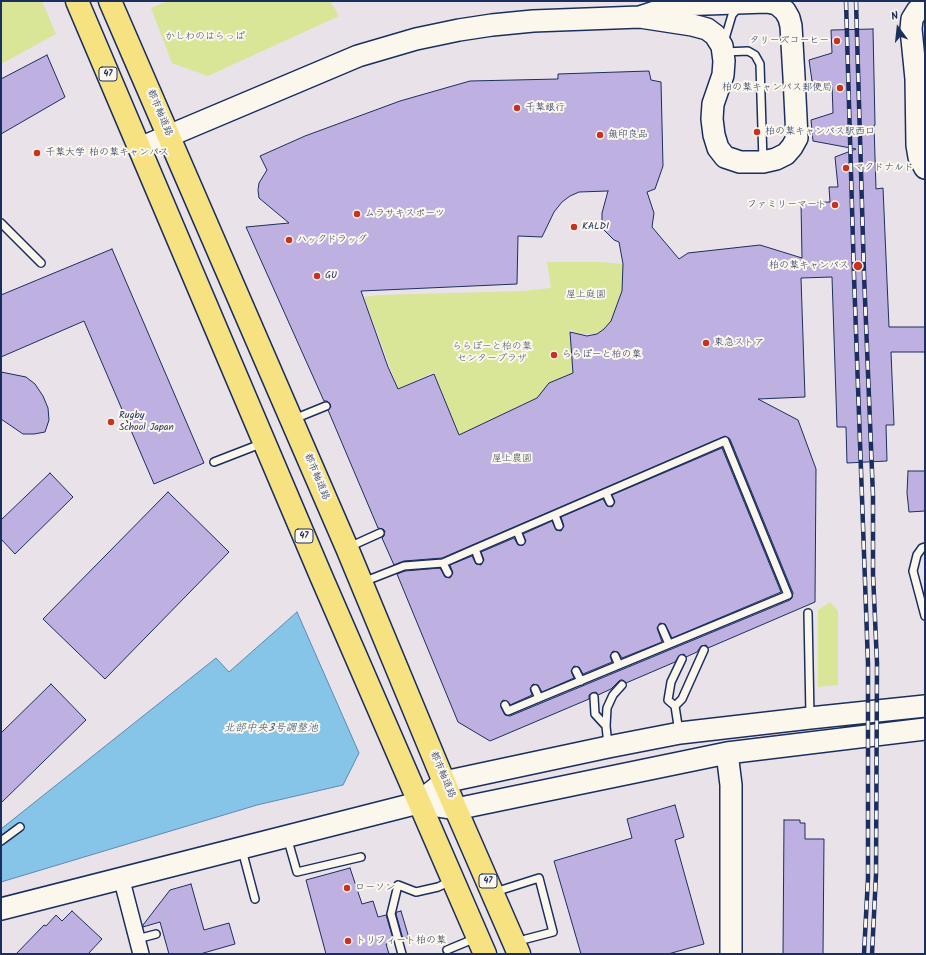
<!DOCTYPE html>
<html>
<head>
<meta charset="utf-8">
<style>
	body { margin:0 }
	#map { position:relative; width:926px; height:955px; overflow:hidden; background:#e9e2e9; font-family:Kalam,sans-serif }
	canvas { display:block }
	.frame { position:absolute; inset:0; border:2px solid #1b2f5e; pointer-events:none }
	.north { position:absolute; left:878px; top:8px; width:40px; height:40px; -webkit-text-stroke:3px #fbf7ec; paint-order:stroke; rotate:345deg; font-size:11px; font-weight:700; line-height:16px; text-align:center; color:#1b2f5e }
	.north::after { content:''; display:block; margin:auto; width:14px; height:18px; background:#1b2f5e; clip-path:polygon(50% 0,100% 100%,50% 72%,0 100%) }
</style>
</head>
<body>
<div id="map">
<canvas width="926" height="955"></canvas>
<div class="frame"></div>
<div class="north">N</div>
</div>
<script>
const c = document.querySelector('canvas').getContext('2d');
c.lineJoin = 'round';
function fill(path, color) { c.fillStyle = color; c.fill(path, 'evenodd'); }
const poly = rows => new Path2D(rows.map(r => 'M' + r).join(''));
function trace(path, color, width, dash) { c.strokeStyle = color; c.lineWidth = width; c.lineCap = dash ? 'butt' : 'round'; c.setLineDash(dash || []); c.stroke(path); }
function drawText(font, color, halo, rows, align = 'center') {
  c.font = font + ' Kalam,"Klee One",sans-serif'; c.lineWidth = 4; c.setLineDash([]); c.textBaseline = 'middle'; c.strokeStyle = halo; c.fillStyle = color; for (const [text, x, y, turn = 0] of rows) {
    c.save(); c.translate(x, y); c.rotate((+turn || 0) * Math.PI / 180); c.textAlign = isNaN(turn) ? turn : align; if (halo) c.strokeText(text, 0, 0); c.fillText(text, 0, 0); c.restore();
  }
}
fill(poly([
	[1,1,42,1,56,34,1,64],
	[168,1,330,1,339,16,208,76,172,63,151,8],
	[547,262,600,262,623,264,622,291,611,321,604,329,597,334,579,334,570,329,573,373,537,398,459,435,434,372,398,389,364,297,379,295,523,291,551,288],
	[830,602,838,611,838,685,818,687,818,610]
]), '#d9e597');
const water = poly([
	[297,612,359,753,343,785,257,805,1,882,1,829,216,658,229,672,297,612]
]);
fill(water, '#87c5e8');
trace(water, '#5c89b1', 1);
const building = poly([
	[873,29,875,125,874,125,876,189,883,188,889,327,925,327,925,352,891,352,894,425,886,425,887,461,847,463,846,427,837,427,832,277,801,278,805,397,758,399,798,420,816,469,815,602,708,648,706,645,701,646,697,652,686,657,684,654,680,655,675,662,626,683,623,680,620,680,611,689,598,695,596,692,592,693,589,695,589,699,490,741,458,722,397,574,405,571,440,568,445,577,450,578,453,573,450,565,472,556,476,564,481,565,484,560,481,552,514,538,518,545,523,545,526,541,523,534,552,521,556,530,561,531,564,526,561,517,603,499,607,506,612,507,615,502,612,495,722,448,781,592,672,638,665,624,660,623,657,628,662,642,622,658,618,652,613,651,610,656,612,662,583,674,579,667,574,666,571,671,574,678,542,692,538,685,533,684,530,689,532,695,510,705,507,701,503,700,501,703,501,707,505,715,510,716,790,600,792,598,793,593,730,439,725,436,442,558,404,561,394,565,382,538,384,536,385,531,383,529,378,528,328,410,331,407,330,404,327,401,324,401,246,227,289,223,259,198,258,190,259,183,267,170,260,156,305,136,400,101,470,81,558,79,558,74,649,71,651,80,661,82,663,166,655,189,647,192,654,213,652,227,679,259,688,253,760,245,802,258,801,203,830,202,829,187,838,187,835,157,856,149,813,141,811,120,833,113,832,84,812,81,809,60,832,53,831,30,873,29],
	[608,191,602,213,602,224,604,230,614,240,619,242,623,264,622,291,611,321,604,329,597,334,587,336,570,332,573,373,549,383,537,398,459,435,434,374,398,389,388,367,361,291,517,284,518,236,542,237,554,212,562,202,570,196,579,192,608,191],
	[47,55,65,97,1,134,1,79,47,55],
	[112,249,204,463,154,484,84,321,1,357,1,295,112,249],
	[1,372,26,377,35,384,43,396,48,408,49,420,45,432,34,434,23,434,1,419,1,372],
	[908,471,925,471,925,511,909,512,907,493,908,471],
	[50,473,73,497,15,554,1,539,1,520,50,473],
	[168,492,229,552,105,679,43,619,168,492],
	[51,684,86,720,1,803,1,733,51,684],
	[675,805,684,837,675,840,704,944,668,954,581,954,554,861,632,838,627,819,675,805],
	[784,820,800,820,800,823,805,823,805,839,824,839,823,954,783,954,784,820],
	[350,868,362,904,373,901,378,917,386,915,394,942,386,944,389,954,326,954,306,880,350,868],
	[191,884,204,930,229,923,235,944,200,954,169,954,160,922,143,927,143,925,170,890,191,884],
	[72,911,102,939,88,954,16,954,44,925,46,926,56,915,62,921,72,911],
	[401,911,409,938,403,939,396,914,397,912,401,911]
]);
fill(building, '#beb0e1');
trace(building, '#1b2f5e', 1);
const lane = poly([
	[724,42,732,15,740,6],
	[724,52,748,51,755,55,760,64,763,161],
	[1,223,41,263],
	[294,419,326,406],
	[214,462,263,443],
	[606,493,610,502],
	[555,515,559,526],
	[517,531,521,541],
	[349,547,380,533],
	[925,547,922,548,917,555,913,571,925,616],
	[479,560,475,549,725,441,788,595,539,698,535,689],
	[443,563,448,573],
	[363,582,404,566,443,563,475,549],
	[808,613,810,716],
	[662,628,669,644],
	[615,656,619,665],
	[576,671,581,681],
	[594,697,595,714,606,726],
	[505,705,508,711,539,698],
	[675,706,682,699,704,650],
	[679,732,675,706,668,700,671,682,682,659],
	[608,745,606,726,607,708,613,695,622,685],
	[287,837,297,872,361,857],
	[1,841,20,827],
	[242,850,255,899],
	[495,892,539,878,553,932,526,939,517,942],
	[137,939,156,934],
	[447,950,476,938],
	[402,954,391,914,398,885,416,892,438,887,451,881]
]);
const street = poly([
	[121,877,141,954]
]);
const secondary = poly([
	[925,3,917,11,912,19,911,29,916,79,917,145,919,157,925,168],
	[140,148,358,56,416,39,459,30,492,25,533,21,640,17,692,25,707,29,715,35,722,46,724,61,723,75,713,104,712,119,714,135,718,148,725,157,740,162,763,162,776,159,786,154,792,147,797,138,794,77,791,26,789,18,785,11,777,4,767,2,676,5,640,17],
	[727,753,731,785,731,954],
	[418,803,444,782,608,747,680,733,810,718,925,706],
	[1,909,418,803,456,809,727,753,925,729]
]);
const primary = poly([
	[77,1,321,576,485,954],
	[110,1,347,548,444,782,519,954]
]);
trace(lane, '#1b2f5e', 10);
trace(street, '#1b2f5e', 18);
trace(secondary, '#1b2f5e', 24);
trace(primary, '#1b2f5e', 25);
trace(lane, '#fbf7ec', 7);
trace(street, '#fbf7ec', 15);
trace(secondary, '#fbf7ec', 21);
trace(primary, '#f7e281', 22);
const rail = poly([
	[846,1,854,276,868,664,868,878,864,954],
	[856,1,864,274,873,496,873,574,877,663,876,875,872,954]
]);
trace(rail, '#1b2f5e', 4.5);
trace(rail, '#fbf7ec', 3, [9]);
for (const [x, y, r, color] of [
	[837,41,4,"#c8321e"],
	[840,88,4,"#c8321e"],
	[517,108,4,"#c8321e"],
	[757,132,4,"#c8321e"],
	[600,135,4,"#c8321e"],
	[37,153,4,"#c8321e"],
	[846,168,4,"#c8321e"],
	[835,205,4,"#c8321e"],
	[357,214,4,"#c8321e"],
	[574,227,4,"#c8321e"],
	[289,240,4,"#c8321e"],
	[858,266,5,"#c8321e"],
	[317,276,4,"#c8321e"],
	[706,343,4,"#c8321e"],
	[554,355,4,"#c8321e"],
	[111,422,4,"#c8321e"],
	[347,888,4,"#c8321e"],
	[348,941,4,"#c8321e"]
]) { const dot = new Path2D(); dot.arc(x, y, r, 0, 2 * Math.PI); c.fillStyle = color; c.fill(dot); trace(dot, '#fbf7ec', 1.5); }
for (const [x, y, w] of [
	[108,74,18],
	[304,536,18],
	[488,881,18]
]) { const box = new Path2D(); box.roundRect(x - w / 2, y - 7, w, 14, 3); c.fillStyle = '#fbf7ec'; c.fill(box); trace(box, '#1b2f5e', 1); }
drawText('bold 9px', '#1b2f5e', null, [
	["47",108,74],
	["47",304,536],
	["47",488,881]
]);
drawText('10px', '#415369', '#fbf7ec', [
	["かしわのはらっぱ",205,37],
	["屋上庭園",586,295],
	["ららぽーと柏の葉",492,347],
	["センタープラザ",492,359],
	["屋上農園",512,459]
]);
drawText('10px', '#1b2f5e', '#fbf7ec', [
	["タリーズコーヒー",829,41,"right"],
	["柏の葉キャンパス郵便局",832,88,"right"],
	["千葉銀行",525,108],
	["柏の葉キャンパス駅西口",765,132],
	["無印良品",608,135],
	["千葉大学 柏の葉キャンパス",45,153],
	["マクドナルド",854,168],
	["ファミリーマート",827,205,"right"],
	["ムラサキスポーツ",365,214],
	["KALDI",582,227],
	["ハックドラッグ",297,240],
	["柏の葉キャンパス",849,266,"right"],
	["GU",325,276],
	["東急ストア",714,343],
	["ららぽーと柏の葉",562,355],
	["Rugby",119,416],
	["School Japan",119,428],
	["ローソン",355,888],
	["トリフィート柏の葉",356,941]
], 'left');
drawText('10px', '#1b2f5e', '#fbf7ec', [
	["都市軸道路",159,113,67],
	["都市軸道路",316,477,67],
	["都市軸道路",442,775,67]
]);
drawText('italic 11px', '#365480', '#fbf7ec', [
	["北部中央3号調整池",271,729]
]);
</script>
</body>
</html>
